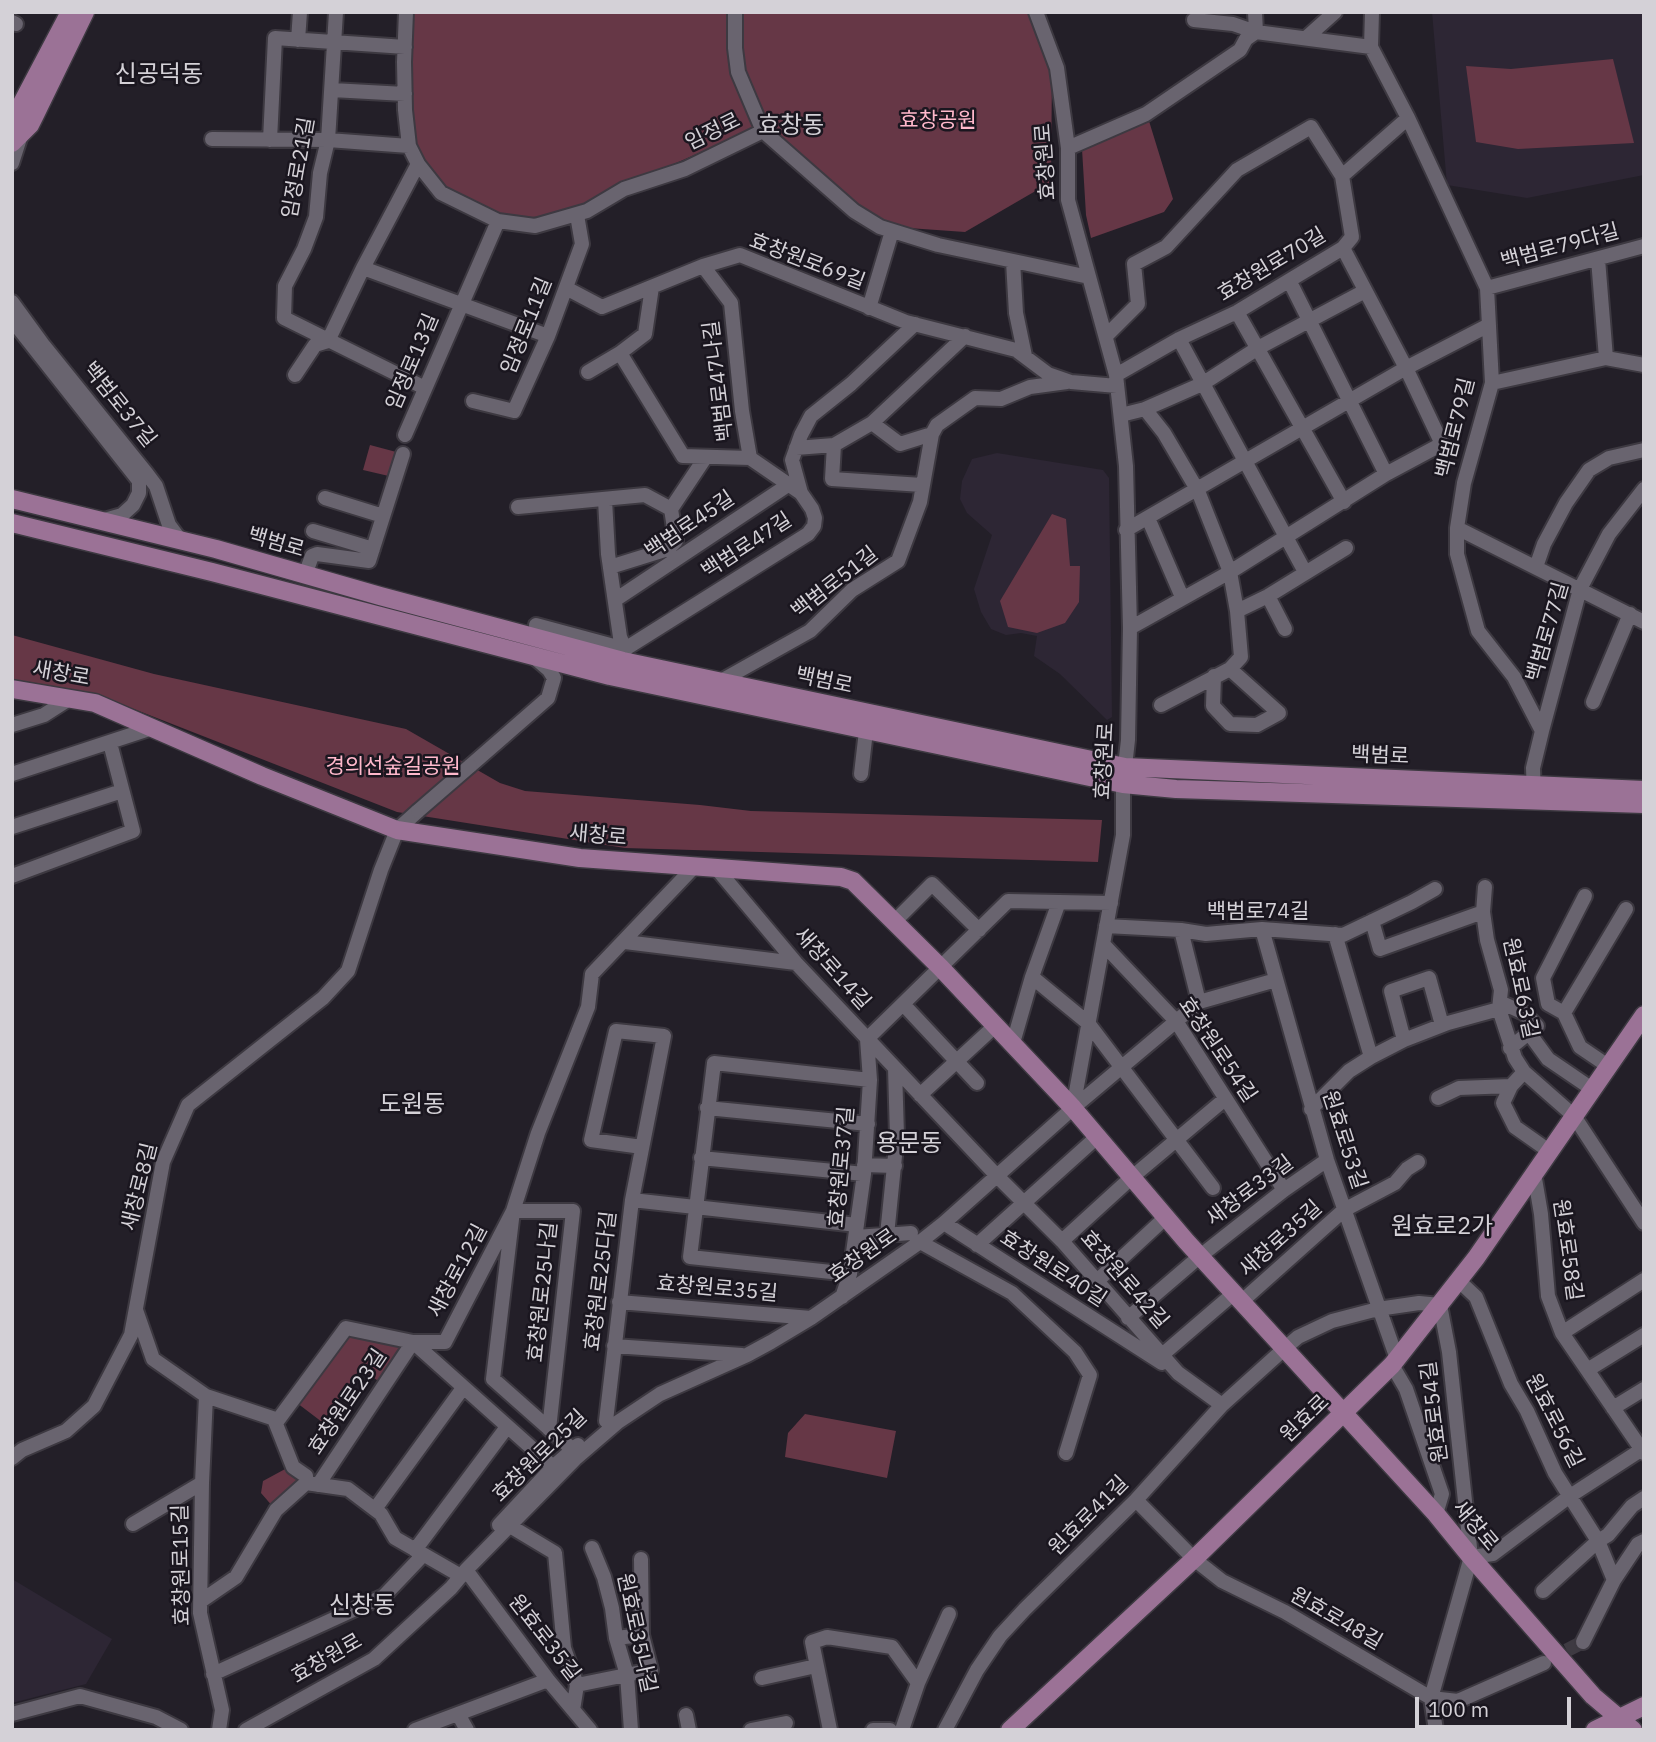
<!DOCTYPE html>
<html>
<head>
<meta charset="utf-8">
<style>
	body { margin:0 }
	#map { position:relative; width:1656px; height:1742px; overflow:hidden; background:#231f28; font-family:"IBM Plex Sans",sans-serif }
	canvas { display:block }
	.frame { position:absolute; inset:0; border:14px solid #d4d1d7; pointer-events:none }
	.scale { position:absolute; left:1415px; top:1697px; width:156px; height:32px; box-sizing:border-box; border:4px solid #d4d1d7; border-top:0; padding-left:9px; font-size:21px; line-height:24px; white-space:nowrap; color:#d4d1d7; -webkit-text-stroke:5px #1a161f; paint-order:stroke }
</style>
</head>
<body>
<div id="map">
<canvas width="1656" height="1742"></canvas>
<div class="frame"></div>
<div class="scale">100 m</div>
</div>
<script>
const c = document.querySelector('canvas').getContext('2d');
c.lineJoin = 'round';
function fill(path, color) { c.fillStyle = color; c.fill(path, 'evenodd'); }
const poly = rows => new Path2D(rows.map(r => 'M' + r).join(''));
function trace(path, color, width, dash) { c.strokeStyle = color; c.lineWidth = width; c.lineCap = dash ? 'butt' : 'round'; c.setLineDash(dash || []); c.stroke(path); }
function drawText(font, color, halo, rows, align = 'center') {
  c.font = font + ' "IBM Plex Sans","Noto Sans KR",sans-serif'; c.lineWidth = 5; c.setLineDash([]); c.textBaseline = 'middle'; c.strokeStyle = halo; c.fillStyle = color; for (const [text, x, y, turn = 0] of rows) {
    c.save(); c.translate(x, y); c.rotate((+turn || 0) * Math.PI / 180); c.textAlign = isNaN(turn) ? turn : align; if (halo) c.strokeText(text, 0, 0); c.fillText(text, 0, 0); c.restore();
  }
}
fill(poly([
	[1432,12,1644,12,1644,175,1527,198,1447,185],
	[997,453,1103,470,1109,478,1112,717,1107,720,1060,674,1034,656,1037,636,1021,633,1006,635,991,629,981,612,974,589,992,535,967,513,960,499,962,481,972,459],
	[12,1579,112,1639,86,1684,12,1703]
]), '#2d2634');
fill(poly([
	[413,12,1031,12,1052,70,1051,182,965,232,894,227,884,222,847,197,757,128,623,186,586,208,557,217,522,220,476,205,444,190,422,163,413,131,409,62],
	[1613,59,1634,143,1518,149,1476,142,1466,66,1511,69],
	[1149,121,1173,199,1164,212,1091,238,1086,215,1082,149],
	[370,445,400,453,393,477,363,470],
	[1052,514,1066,519,1070,566,1080,566,1079,602,1065,623,1037,633,1008,627,1000,601],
	[12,635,154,674,406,729,500,783,525,791,700,805,751,811,1102,820,1098,862,625,848,397,812,98,695,12,679],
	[351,1334,405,1349,380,1382,360,1369,322,1422,297,1403],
	[805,1414,896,1431,887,1478,785,1457,788,1433],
	[287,1468,301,1479,274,1508,261,1493,263,1481]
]), '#663746');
trace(poly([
	[1548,1660,1583,1642]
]), '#3e3a42', 14, [14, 7]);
const minor = poly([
	[336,12,328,140,320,173,316,217,304,249,285,286,284,318,425,388],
	[406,12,404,62,405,110,409,146,418,164,441,193,498,221,535,226,587,211,624,189,685,169,763,131,854,211,880,227,938,245,1089,277],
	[735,12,735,48,738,72,763,131],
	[1036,12,1057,68,1068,148,1068,200,1116,375,1126,466,1130,628,1128,740,1123,784,1123,835,1073,1108],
	[1372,12,1371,47,1408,118,1487,288,1492,383,1464,483,1457,528,1457,554,1478,631,1514,677,1542,731],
	[1194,20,1233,24,1256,32,1255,12],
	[12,22,16,24],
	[1306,38,1335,12],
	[298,40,300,12],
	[332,90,405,94],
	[212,139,328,140,409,146],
	[270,140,275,38,405,47],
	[1068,148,1146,114,1240,50,1246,39,1256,32,1371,47],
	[12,163,21,135],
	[1598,259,1606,358],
	[1013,261,1016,313,1025,356],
	[703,266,731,303,742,411,750,458],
	[363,268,548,336],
	[1290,282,1386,474],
	[566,288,602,307,703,266,740,255,906,322,1016,350,1048,374,1071,382,1117,386],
	[1487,288,1644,246],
	[12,302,44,346,147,474,156,486,169,525,181,541],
	[869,308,892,231],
	[1237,312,1344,502],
	[12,320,139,481,139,493,133,505,122,515,101,521],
	[1106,336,1138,304,1134,264,1166,247,1237,170,1311,127,1342,176],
	[1179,339,1305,572],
	[620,353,683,456,750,458,801,493],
	[588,372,620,353,645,334,652,287],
	[295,375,315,345,328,341,363,268,418,164],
	[1116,375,1179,339,1237,312,1343,248,1352,237,1342,176,1408,118],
	[1492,383,1606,358,1644,365],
	[473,401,514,411,548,336,582,244,577,215],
	[1145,409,1202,384,1258,348,1365,291],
	[1121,415,1145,409,1164,433,1198,491,1230,572,1237,611,1241,657,1230,669,1161,705],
	[872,423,900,444,932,434],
	[405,435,498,221],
	[834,445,832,479,922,485],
	[796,448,834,445,872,423,965,336],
	[325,498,383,516],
	[605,500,608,554,620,637,625,649,624,658],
	[518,507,645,495,671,509,676,541,668,549,610,567],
	[671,509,705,458],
	[1148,518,1182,597],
	[1457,528,1644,622],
	[1126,530,1406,368,1489,325],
	[313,531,373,549],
	[1536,567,1544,544,1566,503,1589,470,1609,458,1644,450],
	[305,575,312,556,317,554,369,561,403,454],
	[1268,596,1285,629],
	[615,600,788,485],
	[1237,611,1268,596,1346,548],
	[536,625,625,649],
	[1130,628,1230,572,1386,474,1442,444,1406,368,1343,248],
	[625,649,808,534,814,526,815,518,812,509,801,493,792,460,801,435,811,416,851,384,915,324],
	[1214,676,1213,706,1230,724,1257,725,1279,713,1230,669],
	[719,682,810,631,852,590,898,561,920,502,932,434,937,425,975,398,1001,399,1030,387,1067,382],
	[1593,702,1630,614],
	[12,725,44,715,69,699],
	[470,766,548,698,554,678,549,670,535,658],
	[12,774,152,728],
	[861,774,866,731],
	[1534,794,1533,768,1542,731,1580,589,1609,534,1644,489],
	[12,827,122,791],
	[717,869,796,963,998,1177,1062,1241,1178,1373,1222,1405],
	[12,876,133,831,110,743],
	[1485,887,1483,912,1487,940,1501,990,1499,1009,1515,1058,1524,1072,1574,1116,1644,1223],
	[1585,896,1543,978,1548,1004,1564,1013,1626,909],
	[1372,921,1380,949,1483,912],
	[894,922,932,884,979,930],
	[1106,926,1181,930,1206,934,1262,929,1343,935,1412,902,1435,889],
	[1262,929,1327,1160,1397,1359],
	[1181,930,1199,1002],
	[1335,934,1371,1057],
	[625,942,796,963],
	[1103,944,1176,1021,1284,1190],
	[1032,977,1059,902],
	[1500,1002,1524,1013,1537,1026,1510,1048],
	[903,1004,977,1083],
	[1564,1013,1580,1047,1608,1066],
	[1529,1033,1548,1059,1592,1089],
	[1404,1040,1391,991,1429,978,1442,1025],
	[1013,1043,1032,977,1088,1023,1213,1188],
	[1524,1072,1511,1086,1503,1103,1515,1127,1549,1151],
	[920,1095,996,1025],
	[1438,1098,1459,1088,1511,1086],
	[707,1108,868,1124],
	[1311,1109,1349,1071,1371,1057,1404,1040,1448,1023,1499,1009],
	[701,1158,864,1174],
	[864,1165,895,1166],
	[1534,1173,1541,1214,1548,1296,1562,1333,1644,1453],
	[632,1200,857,1225],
	[944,1223,1162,1363],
	[887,1235,897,1136,895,1068],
	[856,1237,911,1233],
	[1062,1241,1131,1178,1225,1099],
	[920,1242,1012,1293,1075,1352,1090,1375,1066,1453],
	[977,1245,1097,1137],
	[850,1274,690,1257,714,1063,870,1080],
	[1459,1281,1476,1297,1511,1384,1527,1411,1555,1473,1598,1541,1614,1580],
	[1096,1282,1165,1218],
	[842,1297,850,1274,864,1174,870,1080,867,1039,1008,901,1111,903],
	[619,1302,811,1318],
	[1241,1302,1344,1210,1395,1183,1407,1169,1418,1162],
	[136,1310,153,1359,206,1396,278,1420,346,1328,413,1342,445,1342,513,1211,538,1133,588,1007,592,974,694,867],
	[1128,1318,1199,1257,1284,1190,1327,1160],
	[1562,1333,1644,1280],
	[614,1346,742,1355],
	[1162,1355,1233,1294],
	[1392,1365,1406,1389,1442,1494,1436,1514],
	[1589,1369,1644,1335],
	[206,1396,202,1483,200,1613,222,1710,219,1730],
	[1613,1408,1644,1389],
	[274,1419,293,1467,306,1476,306,1483],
	[606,1421,632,1200,664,1036,616,1031,591,1140,642,1147],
	[549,1429,573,1211,513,1211,493,1379,572,1449],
	[12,1458,22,1450,66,1431,94,1406,131,1335,163,1162,188,1105,323,998,348,971,381,870,397,830,418,811],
	[318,1485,413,1342,553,1467],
	[1136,1500,1194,1559,1222,1581,1285,1612,1431,1698,1458,1701,1544,1663],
	[375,1509,463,1388],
	[133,1524,202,1483],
	[499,1525,553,1467,578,1445],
	[510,1526,555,1553,564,1648,577,1685,573,1710],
	[592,1548,604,1577,612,1608,616,1638,627,1675,631,1730],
	[415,1550,507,1427],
	[1471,1557,1493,1554,1570,1496,1644,1448],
	[466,1570,548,1680,590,1730],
	[1543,1591,1598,1541,1608,1535,1632,1506,1644,1498],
	[201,1601,236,1577,276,1510,306,1483,348,1489,381,1514,395,1538,461,1576],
	[616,1638,642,1635,641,1559],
	[1583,1642,1614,1580,1638,1544,1644,1541],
	[213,1674,384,1596,423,1555],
	[762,1678,816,1666],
	[577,1685,651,1670,642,1635],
	[12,1714,80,1696,156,1717,181,1730],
	[458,1714,467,1730],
	[686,1715,689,1730],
	[246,1730,374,1659,451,1588,466,1570,575,1459,618,1422,660,1394,747,1355,771,1342,811,1318,920,1242,944,1223,1073,1108,1199,1002,1276,980],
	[415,1730,548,1680],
	[751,1730,786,1723],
	[830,1730,812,1642,827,1637,892,1647,918,1683],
	[873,1730,890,1730],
	[902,1730,918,1683,949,1614],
	[945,1730,977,1670,1000,1636,1025,1609,1136,1500,1222,1405,1284,1349,1298,1337,1332,1321,1378,1309,1419,1303,1440,1305,1449,1352,1471,1557,1431,1698,1436,1730]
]);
const major = poly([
	[12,122,70,12],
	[12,143,30,125,35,115,85,12],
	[12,499,216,549,380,596,623,661,1125,767,1644,790],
	[12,523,212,572,610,676,1123,784,1176,789,1644,804],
	[12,689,95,703,262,776,397,830,580,858,841,877,853,881,941,968,1073,1108,1186,1241,1436,1514,1471,1557,1593,1696,1633,1730],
	[1010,1730,1194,1559,1392,1365,1476,1258,1644,1015],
	[1595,1730,1644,1706]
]);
trace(minor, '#3d3941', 18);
trace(major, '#3d3941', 21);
trace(minor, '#69646f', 14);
trace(major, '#9b7296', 18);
const minorBridge = poly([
	[418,811,470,766]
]);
trace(minorBridge, '#3d3941', 18, []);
trace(minorBridge, '#69646f', 14);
drawText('21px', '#ffb8cb', '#1a161f', [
	["효창공원",938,121],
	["경의선숲길공원",393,767]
]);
drawText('21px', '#d4d1d7', '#1a161f', [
	["임정로",713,132,-26],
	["효창원로",1046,162,-94],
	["임정로21길",299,168,-80],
	["백범로79다길",1560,247,-15],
	["효창원로69길",807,262,21],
	["효창원로70길",1272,265,-31],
	["임정로11길",527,326,-68],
	["임정로13길",413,362,-67],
	["백범로47나길",719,381,-97],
	["백범로37길",119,405,51],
	["백범로79길",1456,428,-76],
	["백범로45길",690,525,-34],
	["백범로",276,543,16],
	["백범로47길",747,546,-33],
	["백범로51길",835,583,-38],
	["백범로77길",1548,632,-74],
	["새창로",61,674,10],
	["백범로",824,681,12],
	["백범로",1380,756,2],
	["효창원로",1105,761,-87],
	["새창로",598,836,5],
	["백범로74길",1258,912],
	["새창로14길",832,969,48],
	["원효로63길",1520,988,78],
	["효창원로54길",1217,1050,56],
	["원효로53길",1344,1140,72],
	["효창원로37길",842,1167,-85],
	["새창로8길",140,1187,-76],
	["새창로33길",1250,1191,-37],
	["새창로35길",1281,1239,-42],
	["원효로58길",1567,1250,82],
	["효창원로",863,1256,-35],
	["효창원로40길",1053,1269,33],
	["새창로12길",458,1271,-62],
	["효창원로42길",1124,1280,49],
	["효창원로25다길",601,1281,-83],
	["효창원로35길",717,1289,5],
	["효창원로25나길",543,1292,-84],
	["효창원로23길",348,1402,-56],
	["원효로54길",1435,1412,-97],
	["원효로",1305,1419,-44],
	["원효로56길",1554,1421,63],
	["효창원로25길",540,1456,-44],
	["원효로41길",1089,1516,-45],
	["새창로",1475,1526,50],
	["효창원로15길",182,1565,-91],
	["원효로48길",1336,1619,30],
	["원효로35나길",636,1633,78],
	["원효로35길",544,1638,52],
	["효창원로",327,1659,-30]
]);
drawText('24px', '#d4d1d7', '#1a161f', [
	["신공덕동",159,75],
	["효창동",791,126],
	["도원동",412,1105],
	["용문동",909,1144],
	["원효로2가",1442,1227],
	["신창동",362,1606]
]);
</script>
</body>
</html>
